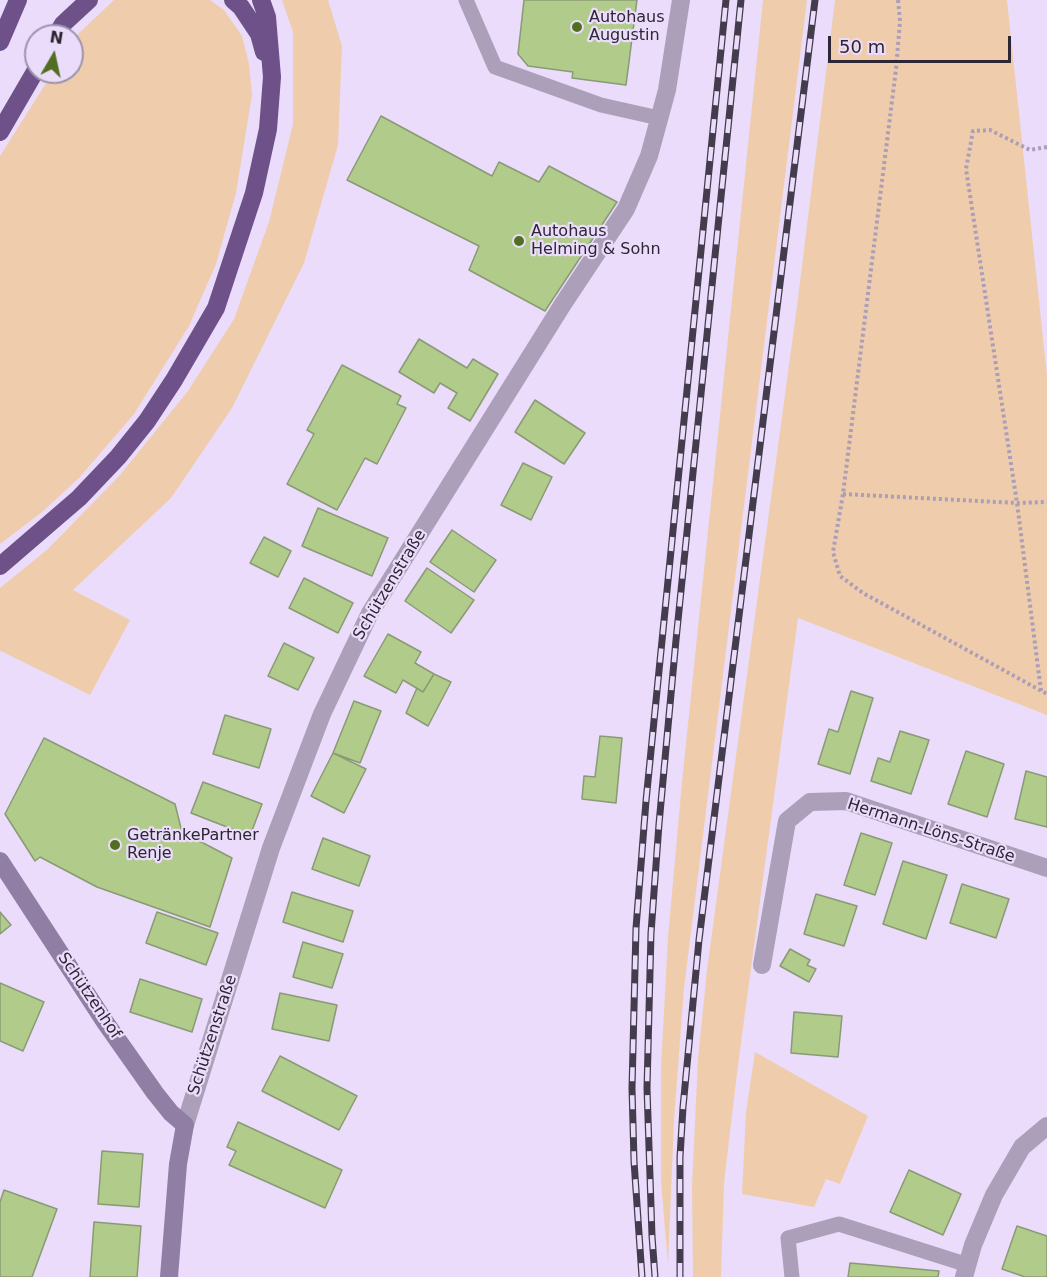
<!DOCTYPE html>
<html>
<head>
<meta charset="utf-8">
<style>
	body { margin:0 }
	#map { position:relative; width:1047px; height:1277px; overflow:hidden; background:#eadcfa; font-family:"DejaVu Sans",sans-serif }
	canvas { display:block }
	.north { position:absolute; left:24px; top:24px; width:60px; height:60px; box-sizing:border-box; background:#eadcfa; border:2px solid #9e93ab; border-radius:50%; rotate:9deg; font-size:16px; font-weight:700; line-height:24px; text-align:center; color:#2d2634 }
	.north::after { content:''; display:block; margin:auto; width:21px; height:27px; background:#526e21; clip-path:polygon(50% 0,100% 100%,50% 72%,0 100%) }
	.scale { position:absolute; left:828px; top:36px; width:183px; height:27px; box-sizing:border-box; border:3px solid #2d2634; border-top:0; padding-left:8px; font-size:18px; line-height:21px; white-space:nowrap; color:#2d2634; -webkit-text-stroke:4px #eadcfa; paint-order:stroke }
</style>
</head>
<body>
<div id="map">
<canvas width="1047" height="1277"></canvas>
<div class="north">N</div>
<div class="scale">50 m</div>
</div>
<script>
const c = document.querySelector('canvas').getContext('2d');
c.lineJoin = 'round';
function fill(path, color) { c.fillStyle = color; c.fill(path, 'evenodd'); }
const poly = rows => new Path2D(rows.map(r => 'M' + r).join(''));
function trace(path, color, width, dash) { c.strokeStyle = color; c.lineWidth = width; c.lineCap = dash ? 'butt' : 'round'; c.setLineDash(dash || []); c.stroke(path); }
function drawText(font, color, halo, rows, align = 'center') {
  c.font = font + ' "DejaVu Sans",sans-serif'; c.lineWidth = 4.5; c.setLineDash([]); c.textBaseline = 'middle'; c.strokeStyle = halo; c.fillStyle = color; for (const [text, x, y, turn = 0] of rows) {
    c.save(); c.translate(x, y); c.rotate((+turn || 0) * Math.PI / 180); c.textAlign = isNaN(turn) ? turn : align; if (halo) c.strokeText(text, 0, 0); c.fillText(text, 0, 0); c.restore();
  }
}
fill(poly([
	[114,0,210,0,224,10,242,36,249,64,252,95,236,193,216,264,189,326,134,414,79,478,42,512,0,544,0,156,53,72,72,72,72,42,74,38],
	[282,0,328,0,342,46,338,145,304,263,232,408,171,498,73,590,130,620,90,695,1,651,0,652,0,588,48,549,120,475,188,391,234,319,269,222,293,124,293,32],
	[763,0,807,0,684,988,674,1120,668,1264,661,1181,661,1067,668,937,682,782],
	[835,0,1007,0,1047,376,1047,715,798,618,738,1065,724,1183,721,1277,693,1277,692,1186,698,1059,707,970,797,306],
	[755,1052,868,1116,840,1184,826,1179,814,1207,742,1194,746,1112]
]), '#efcdac');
const building = poly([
	[524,0,637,0,626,85,572,78,573,72,528,66,518,54,524,0],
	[381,116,492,176,499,162,539,182,549,166,617,202,545,311,469,270,479,246,347,180,381,116],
	[419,339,467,368,473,359,498,374,470,421,448,408,457,393,440,383,434,393,399,372,419,339],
	[342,365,401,396,397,404,406,408,377,464,365,458,337,510,287,484,314,434,307,430,342,365],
	[535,400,585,433,564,464,515,432,535,400],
	[523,463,552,477,531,520,501,505,523,463],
	[318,508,388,538,372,576,302,546,318,508],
	[452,530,496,560,474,592,430,562,452,530],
	[264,537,291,551,278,577,250,563,264,537],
	[427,568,474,600,451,633,405,601,427,568],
	[304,578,353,603,338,633,289,608,304,578],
	[388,634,421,652,415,663,434,674,423,692,403,680,396,693,364,676,388,634],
	[284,643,314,658,298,690,268,676,284,643],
	[434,674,451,682,428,726,406,713,417,688,423,692,434,674],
	[851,691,873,698,850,774,818,764,829,729,838,732,851,691],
	[354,701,381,711,360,763,333,753,354,701],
	[225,715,271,729,259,768,213,754,225,715],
	[900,731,929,740,911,794,871,781,878,758,890,762,900,731],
	[600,736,622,738,616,803,582,799,584,776,595,777,600,736],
	[44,738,175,804,182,832,232,858,210,927,97,887,40,857,35,861,5,814,44,738],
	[966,751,1004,764,987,817,948,804,966,751],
	[333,753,366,769,344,813,311,796,333,753],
	[1026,771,1047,777,1047,827,1015,819,1026,771],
	[203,782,262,804,250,836,191,813,203,782],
	[861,833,892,843,875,895,844,885,861,833],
	[323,838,370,856,359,886,312,869,323,838],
	[903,861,947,875,926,939,883,924,903,861],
	[962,884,1009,899,996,938,950,923,962,884],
	[292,892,353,911,343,942,283,922,292,892],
	[816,894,857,906,844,946,804,934,816,894],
	[0,912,11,925,0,934,0,912],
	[157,912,218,933,206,965,146,943,157,912],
	[303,942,343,954,332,988,293,977,303,942],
	[790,949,810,960,807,965,816,969,809,982,780,966,790,949],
	[140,979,202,999,192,1032,130,1012,140,979],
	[0,983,44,1002,23,1051,0,1041,0,983],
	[280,993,337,1005,329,1041,272,1029,280,993],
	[794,1012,842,1016,838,1057,791,1053,794,1012],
	[280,1056,357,1096,339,1130,262,1091,280,1056],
	[238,1122,342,1170,325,1208,229,1165,236,1151,227,1147,238,1122],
	[102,1151,143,1154,139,1207,98,1204,102,1151],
	[909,1170,961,1194,943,1235,890,1212,909,1170],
	[4,1190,57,1209,32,1277,0,1277,0,1202,4,1190],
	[94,1222,141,1226,137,1277,90,1277,94,1222],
	[1017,1226,1047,1236,1047,1277,1025,1277,1002,1269,1017,1226],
	[850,1263,939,1271,938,1277,848,1277,850,1263]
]);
fill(building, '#b0cb8a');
trace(building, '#8a9a76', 1.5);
trace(poly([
	[898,0,900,21,896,69,843,494,833,552,840,576,863,593,1047,694],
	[843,494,1017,503,1047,502],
	[1041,691,1017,503,966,169,973,131,990,130,1030,150,1047,147]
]), '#ab9fb8', 4, [3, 3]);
trace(poly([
	[466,0,495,67,601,105,659,118],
	[792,1277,788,1238,839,1224,968,1265]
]), '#ac9fba', 15);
trace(poly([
	[762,965,787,821,810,802,846,801,1047,868],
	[185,1125,271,848,322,714,370,613,563,304,626,209,649,156,667,90,681,0],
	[964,1277,973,1245,994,1195,1022,1147,1047,1126]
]), '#ac9fba', 18);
trace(poly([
	[0,861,105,1022,155,1093,171,1113,185,1125,178,1164,169,1277]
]), '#917ea5', 18);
trace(poly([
	[233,0,241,7,259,34,264,52],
	[56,36,63,24,89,0],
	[0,42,18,0],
	[0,132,36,70],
	[0,566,79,498,118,457,147,421,174,380,216,308,254,193,268,129,272,77,267,17,261,0]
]), '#6d5188', 18);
const rail = poly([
	[642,1277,634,1161,632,1088,636,928,646,801,726,0],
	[655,1277,652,1236,647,1088,651,933,659,824,676,640,741,0],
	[680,1277,680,1157,683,1107,699,940,815,0]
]);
trace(rail, '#433c4c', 7);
trace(rail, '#eadcfa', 4.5, [14]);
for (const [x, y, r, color] of [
	[577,27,6,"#526e21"],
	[519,241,6,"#526e21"],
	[115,845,6,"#526e21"]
]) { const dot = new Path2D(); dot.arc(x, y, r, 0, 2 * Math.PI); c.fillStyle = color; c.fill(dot); trace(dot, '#eadcfa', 2); }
drawText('16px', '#2d2634', '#eadcfa', [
	["Autohaus",589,18],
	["Augustin",589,36],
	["Autohaus",531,232],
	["Helming & Sohn",531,250],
	["GetränkePartner",127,836],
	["Renje",127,854]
], 'left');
drawText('16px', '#2d2634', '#eadcfa', [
	["Schützenstraße",390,585,-59],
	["Hermann-Löns-Straße",931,831,18],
	["Schützenhof",89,996,56],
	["Schützenstraße",213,1035,-72]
]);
</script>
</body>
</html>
